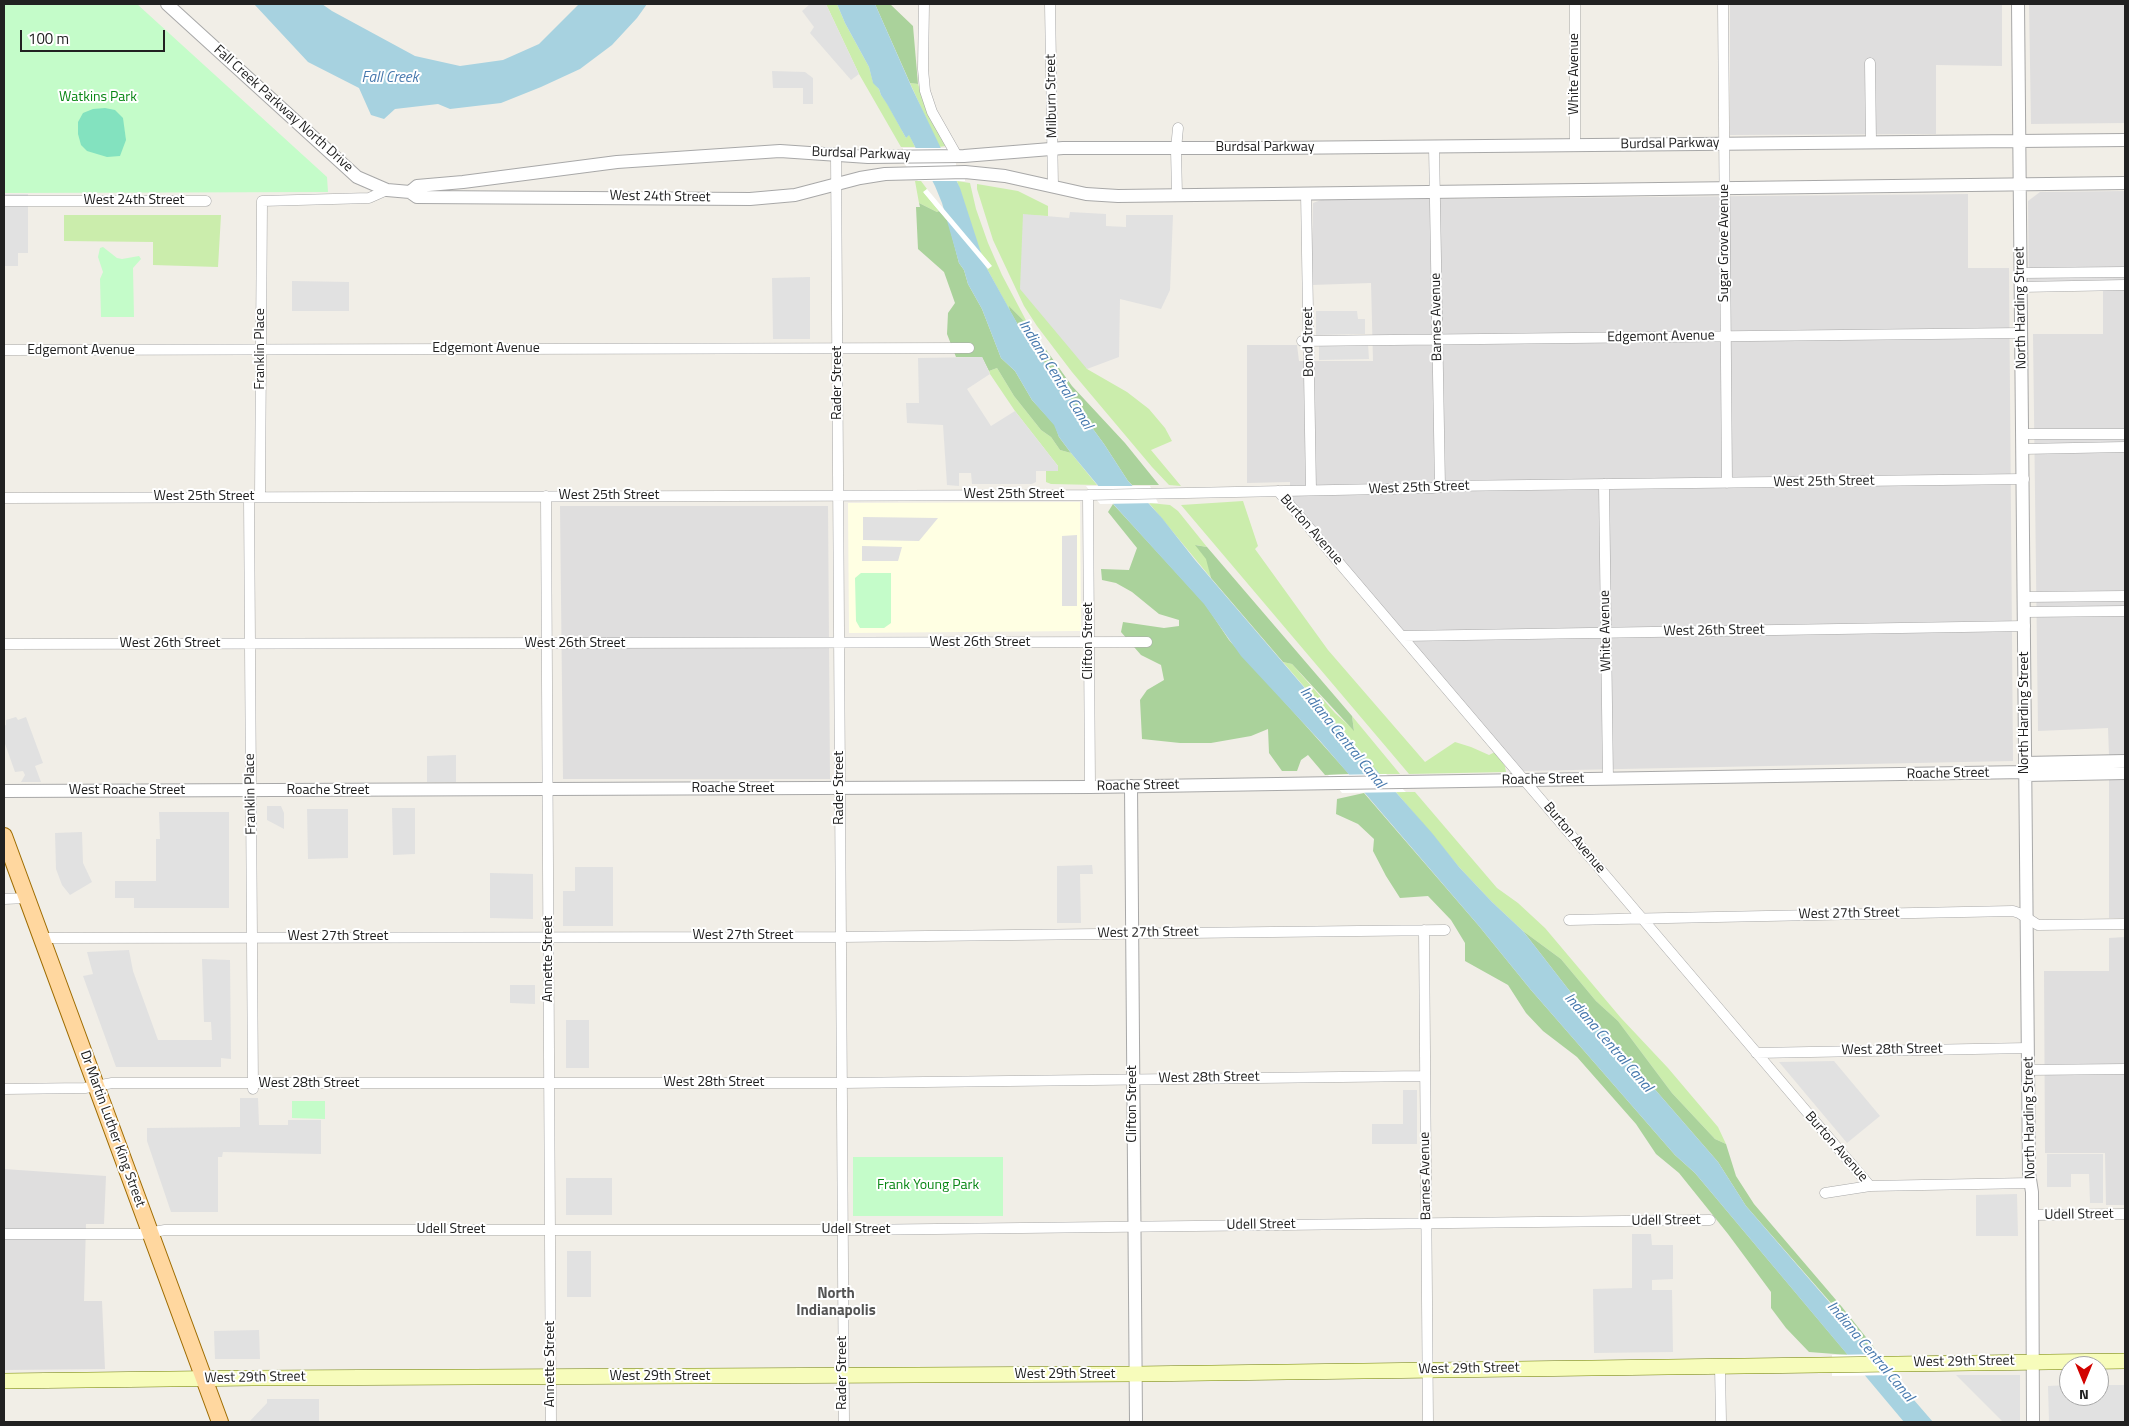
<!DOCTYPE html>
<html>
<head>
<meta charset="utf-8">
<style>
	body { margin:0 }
	#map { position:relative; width:2129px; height:1426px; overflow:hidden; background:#f1eee7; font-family:"Titillium Web",sans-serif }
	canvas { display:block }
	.frame { position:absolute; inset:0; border:5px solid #212121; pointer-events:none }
	.north { position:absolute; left:2059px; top:1356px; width:50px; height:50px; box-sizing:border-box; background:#fff; border:1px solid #a6a6a6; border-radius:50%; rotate:180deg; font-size:14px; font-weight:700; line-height:20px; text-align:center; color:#212121 }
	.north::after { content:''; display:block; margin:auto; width:18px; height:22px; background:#d20300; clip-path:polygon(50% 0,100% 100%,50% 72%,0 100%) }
	.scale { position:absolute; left:20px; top:30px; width:145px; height:22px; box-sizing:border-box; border:2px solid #212121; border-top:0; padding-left:6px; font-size:15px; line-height:18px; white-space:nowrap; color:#212121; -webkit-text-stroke:4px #fff; paint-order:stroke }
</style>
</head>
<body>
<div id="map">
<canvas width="2129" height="1426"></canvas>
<div class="frame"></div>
<div class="north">N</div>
<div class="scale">100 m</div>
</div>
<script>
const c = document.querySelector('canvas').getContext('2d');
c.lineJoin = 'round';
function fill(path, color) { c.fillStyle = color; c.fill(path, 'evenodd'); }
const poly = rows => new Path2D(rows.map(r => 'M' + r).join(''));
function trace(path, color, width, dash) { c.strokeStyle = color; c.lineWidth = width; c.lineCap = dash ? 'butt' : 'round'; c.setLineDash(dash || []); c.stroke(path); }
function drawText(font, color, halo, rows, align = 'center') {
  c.font = font + ' "Titillium Web",sans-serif'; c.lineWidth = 4; c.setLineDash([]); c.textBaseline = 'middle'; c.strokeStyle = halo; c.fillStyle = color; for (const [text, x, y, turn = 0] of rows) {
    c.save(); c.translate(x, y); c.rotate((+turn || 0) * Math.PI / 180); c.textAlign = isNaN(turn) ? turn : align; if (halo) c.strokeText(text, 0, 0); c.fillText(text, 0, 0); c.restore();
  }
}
fill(poly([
	[1730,4,2002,4,2002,66,1936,65,1936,134,1730,135],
	[2029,4,2125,4,2125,123,2031,124],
	[2125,191,2125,755,2109,755,2108,728,2038,731,2033,334,2103,334,2103,290,2029,292,2028,201,2040,192],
	[1968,194,1968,268,2009,268,2013,761,1523,771,1290,501,1290,482,1247,483,1247,345,1297,345,1299,361,1373,361,1371,283,1311,285,1313,203,1321,200],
	[560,506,828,506,830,779,563,779],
	[2109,779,2125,779,2125,918,2109,918],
	[2125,937,2125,1205,2106,1205,2105,1153,2045,1153,2044,971,2109,971,2109,938],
	[4,1169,106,1176,104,1224,86,1224,84,1301,102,1301,105,1369,4,1370]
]), '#dfdede');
fill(poly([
	[1080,502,1081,631,849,633,848,503]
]), '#ffffe3');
fill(poly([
	[826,4,837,4,845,23,869,67,873,82,879,89,881,95,887,103,906,138,909,134,915,147,901,147,859,74],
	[910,83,918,84,924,101,946,146,939,147],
	[915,181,921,181,927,189,924,193,939,211,937,212,919,203],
	[957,181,970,183,976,209,988,243,1002,275,1029,326,1010,307,1010,311,985,265,991,266,980,252],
	[977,184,1018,191,1048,206,1048,216,1023,215,1087,369,1127,392,1149,409,1165,428,1172,441,1151,450,1181,486,1169,485,1152,467,1072,372,1037,326,1024,306,993,240,977,189],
	[64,215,221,215,218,267,153,265,153,242,64,241],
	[997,368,1014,396,1041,430,1051,437,1060,450,1071,453,1097,485,1051,484,1046,482,1046,471,1058,470,1058,466,1015,411,990,374,989,371],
	[1243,501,1258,546,1255,549,1328,650,1425,762,1455,742,1471,747,1489,755,1495,752,1505,766,1506,772,1409,774,1181,505],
	[1149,503,1170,505,1178,511,1207,547,1196,545,1207,559,1211,578],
	[1283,662,1292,664,1335,713,1354,730,1352,716,1400,774,1379,774],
	[1396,792,1415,792,1497,888,1518,903,1545,928,1621,1018,1668,1068,1718,1127,1726,1144,1715,1139,1672,1093,1618,1021,1596,1001,1561,959,1523,931,1492,902,1459,867]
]), '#cbedac');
fill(poly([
	[875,4,890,4,913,26,918,84,910,83],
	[919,203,937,212,939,211,948,221,959,263,964,270,968,284,982,309,1001,358,1015,371,1032,400,1055,425,1059,437,1071,453,1060,450,1051,437,1041,430,1014,396,997,368,989,371,982,357,956,357,947,334,948,313,955,303,944,272,918,249,916,207,920,207],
	[1009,306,1029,326,1072,386,1125,443,1159,485,1132,485,1128,481,1104,444,1022,332,1010,311],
	[1113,504,1205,604,1229,640,1349,774,1325,775,1308,755,1301,760,1297,771,1282,771,1269,753,1268,729,1251,736,1211,743,1180,743,1142,739,1140,700,1147,690,1164,680,1161,665,1141,655,1121,632,1123,622,1164,628,1179,626,1179,620,1159,614,1132,592,1116,583,1102,580,1101,569,1129,570,1137,548,1108,512],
	[1195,545,1207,547,1352,716,1354,731,1292,664,1283,662,1211,578,1206,559],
	[1364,793,1479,926,1531,990,1675,1155,1695,1173,1848,1355,1809,1352,1786,1328,1771,1308,1771,1292,1728,1234,1679,1173,1656,1154,1636,1124,1577,1057,1543,1031,1526,1013,1508,985,1465,961,1465,943,1451,920,1428,896,1400,898,1386,876,1373,851,1374,839,1358,824,1336,814,1337,799],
	[1523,931,1561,959,1596,1001,1618,1021,1672,1093,1715,1139,1726,1144,1736,1176,1754,1204,1842,1307,1873,1346,1877,1354,1873,1354,1867,1348,1838,1311,1746,1206,1718,1162,1572,994]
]), '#aad29b');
fill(poly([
	[4,4,137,4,327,177,328,192,4,193],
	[103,247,117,258,122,259,139,256,141,259,133,268,134,317,101,317,100,279,103,272,98,257,100,248],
	[861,573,891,573,891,623,884,628,860,628,856,621,855,578],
	[292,1101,325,1101,325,1119,292,1118],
	[853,1157,1003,1157,1003,1216,853,1216]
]), '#c4fcc9');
fill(poly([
	[105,108,115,110,123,118,126,140,120,156,107,157,87,151,81,145,78,134,78,122,83,113,93,109]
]), '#83e2bf');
fill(poly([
	[810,4,826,4,859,74,851,80,810,33,814,27,802,11],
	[772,71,805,72,813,78,813,104,803,104,803,88,773,88],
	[4,194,28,194,28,253,18,253,18,266,4,266],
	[1070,212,1106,214,1106,226,1126,227,1126,215,1173,215,1170,290,1161,309,1120,299,1119,357,1087,369,1020,289,1023,214,1069,218],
	[810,277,810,339,773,339,772,278],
	[292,281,349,282,349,311,292,311],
	[1316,311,1357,311,1358,319,1365,319,1365,334,1316,335],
	[1319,344,1368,344,1369,359,1319,360],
	[982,357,990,374,967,389,991,426,1015,411,1058,466,1058,471,1036,471,1036,482,1032,484,972,484,971,473,959,473,959,486,947,485,943,425,907,423,906,403,919,403,918,358],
	[863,517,938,518,919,541,863,540],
	[1077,535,1077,606,1062,606,1062,536],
	[862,546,902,547,898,561,862,561],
	[16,717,18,720,26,717,43,763,35,766,41,782,21,782,25,775,23,771,15,772,4,741,4,726,6,725,6,720],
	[456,755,456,782,427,782,427,756],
	[267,806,281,806,284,813,284,829,267,820],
	[392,808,415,808,415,854,393,855],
	[307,809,348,809,348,858,308,859],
	[159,812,229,812,229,908,134,908,134,898,115,898,115,881,156,881,156,839,160,839],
	[82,832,83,863,92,882,70,895,62,885,56,869,55,833],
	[1092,865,1093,874,1080,874,1081,923,1057,923,1057,866],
	[575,867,613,867,613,926,563,926,563,891,575,891],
	[490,873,533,874,533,919,490,918],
	[129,950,133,971,158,1040,212,1040,211,1022,204,1022,202,959,230,960,231,1059,221,1058,221,1067,116,1067,83,976,93,974,87,952],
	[510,985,535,985,535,1004,510,1003],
	[566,1020,589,1020,589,1068,566,1068],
	[1834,1061,1880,1116,1847,1143,1779,1062],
	[1403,1090,1417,1090,1417,1144,1372,1144,1372,1124,1403,1124],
	[240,1098,258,1098,259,1125,288,1125,288,1120,321,1120,321,1154,223,1152,222,1157,218,1157,218,1212,171,1212,147,1141,147,1128,240,1127],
	[2047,1154,2103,1154,2103,1203,2090,1203,2089,1174,2071,1174,2071,1187,2047,1187],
	[566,1178,612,1178,612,1215,566,1215],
	[2017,1194,2018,1236,1976,1236,1976,1195],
	[1632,1234,1651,1234,1652,1245,1673,1245,1673,1279,1652,1280,1652,1290,1672,1290,1673,1352,1594,1353,1593,1289,1632,1288],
	[567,1251,591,1251,591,1297,567,1297],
	[259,1330,260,1359,215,1359,214,1331],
	[1956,1375,2020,1375,2020,1422,2003,1422],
	[2069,1385,2069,1396,2099,1396,2099,1385,2125,1385,2125,1422,2049,1422,2048,1386],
	[267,1399,319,1399,319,1422,249,1422,267,1403]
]), '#e1e1e1');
fill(poly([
	[254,4,322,4,332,11,415,56,460,66,503,60,539,44,579,4,647,4,637,18,612,45,580,69,541,87,501,103,450,109,438,104,395,109,384,119,371,115,359,88,308,62],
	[837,4,875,4,912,88,960,188,985,265,1022,332,1104,444,1128,481,1162,518,1195,560,1339,728,1432,833,1459,867,1492,902,1523,931,1572,994,1718,1162,1746,1206,1933,1422,1904,1422,1695,1173,1675,1155,1531,990,1479,926,1321,742,1241,656,1204,604,1115,506,1071,453,1059,437,1054,425,1032,400,1015,371,1001,358,982,309,968,284,964,270,959,263,942,203,935,186,909,135,906,138,887,104,881,95,879,89,873,83,869,67,845,23]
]), '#a7d2e0');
fill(poly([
	[903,148,947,148,947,162,956,162,956,167,965,167,965,181,918,181,903,162],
	[927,189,992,266,988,269,923,192],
	[1086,486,1150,486,1158,503,1100,504],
	[1386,774,1406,792,1342,793,1328,775],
	[1883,1354,1898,1375,1832,1376,1832,1355]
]), '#fff');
const minor = poly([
	[924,4,923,69,925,91,932,112,957,156],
	[1050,4,1053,187],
	[1575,4,1575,145],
	[1723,4,1727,483],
	[1870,63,1871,142],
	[1434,146,1440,487],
	[836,154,844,1422],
	[1306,193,1311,490],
	[1177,195,1176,149,1178,128],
	[4,201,206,201],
	[2021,273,2125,272],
	[2021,287,2125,285],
	[1302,341,2021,333],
	[4,350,969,348],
	[2023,434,2125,434],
	[2023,449,2125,447],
	[1604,484,1608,779],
	[1278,491,1870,1186],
	[1088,495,1090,787],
	[546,496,551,1422],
	[249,497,253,1089],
	[260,497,262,201,369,198,387,190],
	[4,498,1088,495,1432,488,1446,486,2024,479],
	[2025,597,2125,596],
	[2025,612,2125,611],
	[1403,636,2025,626],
	[4,644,1147,642],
	[4,899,27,898],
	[1569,920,2013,911,2019,913,2038,925,2125,924],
	[1424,930,1428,1422],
	[42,938,841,937,1445,930],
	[1756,1053,2028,1048],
	[2028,1070,2125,1069],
	[4,1089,85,1088,112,1083,842,1083,1424,1076],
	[1825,1193,1870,1186,2030,1183],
	[2032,1215,2125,1214],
	[4,1234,141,1234,165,1230,850,1230,1710,1220],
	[1720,1366,1721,1422]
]);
const tertiary = poly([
	[167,4,357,177,387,190,410,192],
	[2018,4,2029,1173,2032,1192,2033,1422],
	[410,192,417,197,750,199,795,195,860,178,885,174,965,172,1005,176,1086,194,1118,196,2125,183],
	[410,192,417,186,463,182,617,162,780,151,868,157,964,156,1063,148,1272,148,2125,140],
	[2025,763,2125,761],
	[2025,775,2125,773],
	[1131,786,1136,1422],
	[4,791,1090,787,2025,772]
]);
const secondary = poly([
	[4,1381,253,1378,1135,1374,2125,1361]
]);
const primary = poly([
	[4,836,220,1422]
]);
trace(minor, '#a8a8a8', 11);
trace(tertiary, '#a8a8a8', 14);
trace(secondary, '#6f7f01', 16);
trace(primary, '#9e6c00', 18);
trace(minor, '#fff', 10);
trace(tertiary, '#fff', 12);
trace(secondary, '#f7fcbb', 15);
trace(primary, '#ffd79f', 16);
drawText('14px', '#212121', '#fff', [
	["White Avenue",1575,74,-90],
	["Milburn Street",1052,96,-91],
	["Fall Creek Parkway North Drive",283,109,42],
	["Burdsal Parkway",1670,144,-1],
	["Burdsal Parkway",1265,148],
	["Burdsal Parkway",861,154,2],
	["West 24th Street",660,197,1],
	["West 24th Street",134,201],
	["Sugar Grove Avenue",1725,243,-90],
	["North Harding Street",2021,308,-91],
	["Barnes Avenue",1437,317,-91],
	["Edgemont Avenue",1661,337,-1],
	["Bond Street",1309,342,-91],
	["Franklin Place",261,349,-90],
	["Edgemont Avenue",486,349],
	["Edgemont Avenue",81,351],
	["Rader Street",838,383,-90],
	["West 25th Street",1824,482,-1],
	["West 25th Street",1419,488,-2],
	["West 25th Street",1014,495],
	["West 25th Street",609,496],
	["West 25th Street",204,497],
	["Burton Avenue",1311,530,49],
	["White Avenue",1606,631,-91],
	["West 26th Street",1714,631,-1],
	["Clifton Street",1089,641,-90],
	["West 26th Street",980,643],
	["West 26th Street",170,644],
	["West 26th Street",575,644],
	["North Harding Street",2025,713,-90],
	["Roache Street",1948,774,-1],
	["Roache Street",1543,780,-1],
	["Roache Street",1138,786,-1],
	["Rader Street",840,788,-90],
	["Roache Street",733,789],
	["West Roache Street",127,791],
	["Roache Street",328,791],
	["Franklin Place",251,794,-91],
	["Burton Avenue",1574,838,50],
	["West 27th Street",1849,914,-1],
	["West 27th Street",1148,933,-1],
	["West 27th Street",743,936],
	["West 27th Street",338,937],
	["Annette Street",549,959,-90],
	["West 28th Street",1892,1050,-1],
	["West 28th Street",1209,1078,-1],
	["West 28th Street",714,1083],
	["West 28th Street",309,1084],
	["Clifton Street",1133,1104,-90],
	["North Harding Street",2030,1118,-91],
	["Dr Martin Luther King Street",112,1129,70],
	["Burton Avenue",1836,1147,49],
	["Barnes Avenue",1426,1176,-91],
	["Udell Street",2079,1215,-1],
	["Udell Street",1666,1221,-1],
	["Udell Street",1261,1225,-1],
	["Udell Street",451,1230],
	["Udell Street",856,1230],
	["West 29th Street",1964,1362,-1],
	["Annette Street",551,1364,-90],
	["West 29th Street",1469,1369,-1],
	["Rader Street",843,1373,-90],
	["West 29th Street",1065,1375],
	["West 29th Street",660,1377],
	["West 29th Street",255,1378,-1]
]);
drawText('14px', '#088614', '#fff', [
	["Watkins Park",98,98],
	["Frank Young Park",928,1186]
]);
drawText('italic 15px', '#4678ad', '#fff', [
	["Fall Creek",390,78],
	["Indiana Central Canal",1055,375,58],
	["Indiana Central Canal",1342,738,51],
	["Indiana Central Canal",1608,1043,49],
	["Indiana Central Canal",1870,1352,50]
]);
drawText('bold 15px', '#545454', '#fff', [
	["North",836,1294],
	["Indianapolis",836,1311]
]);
</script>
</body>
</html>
